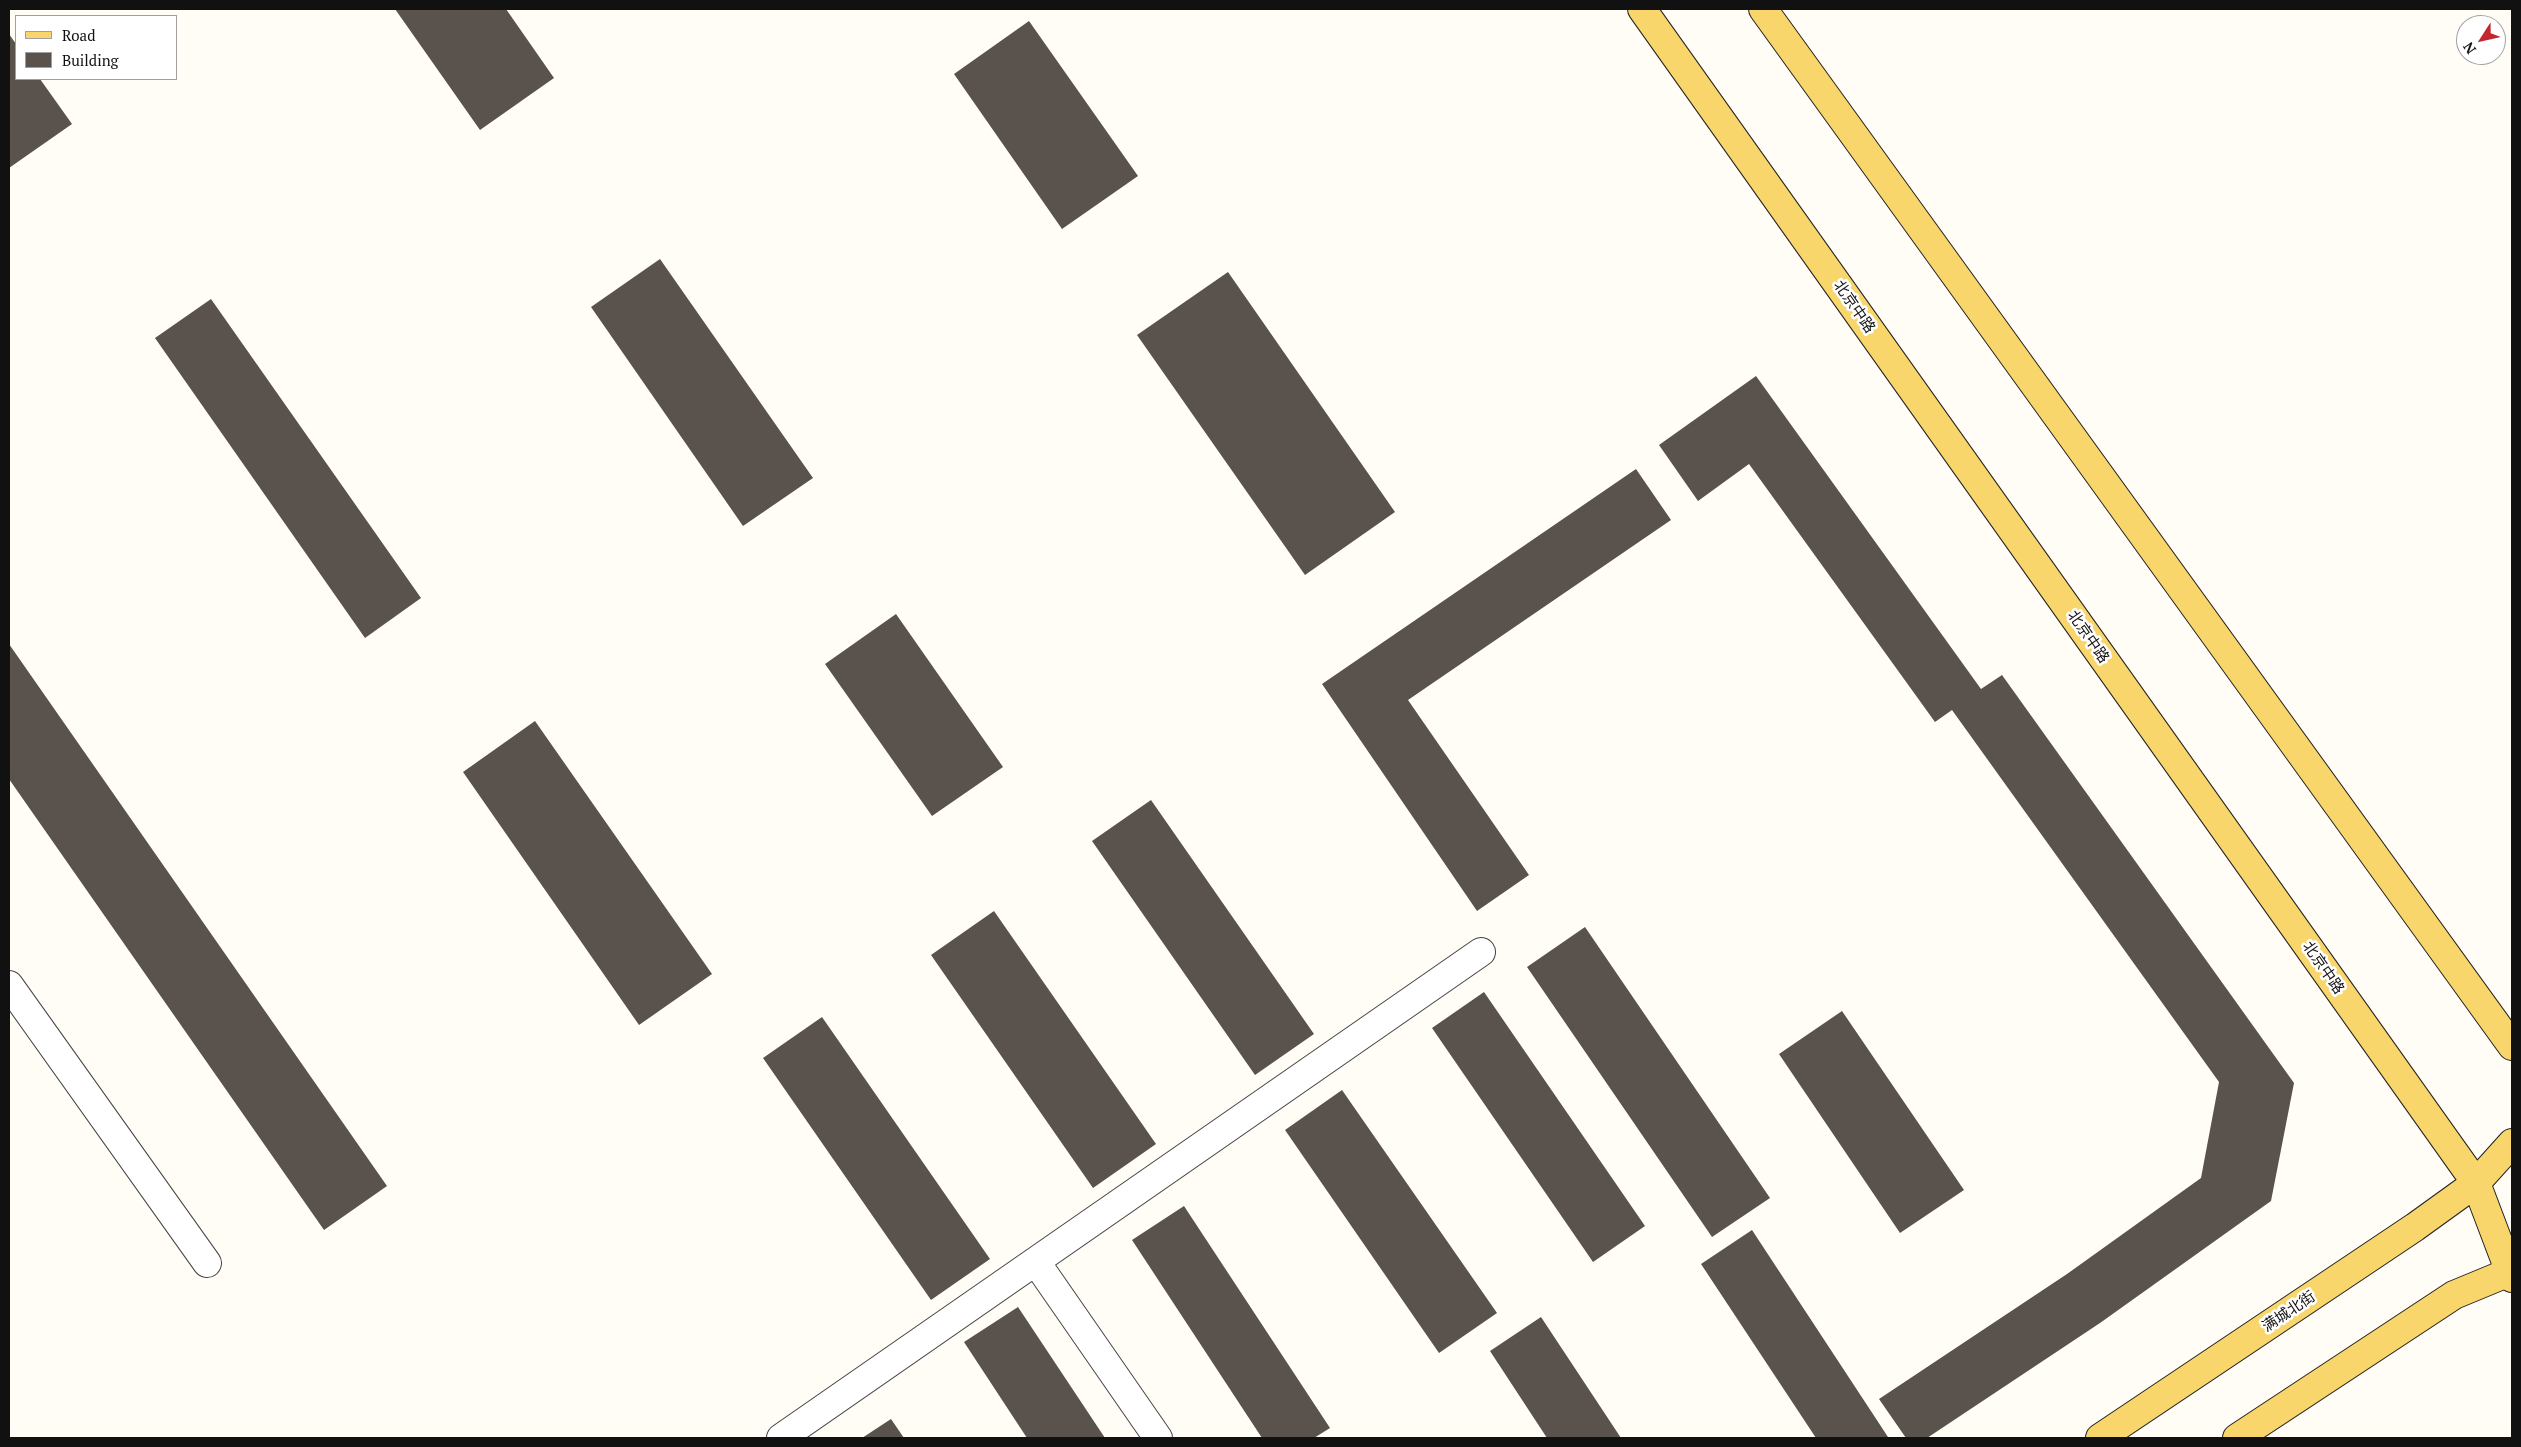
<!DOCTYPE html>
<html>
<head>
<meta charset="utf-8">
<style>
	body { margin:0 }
	#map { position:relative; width:2521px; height:1447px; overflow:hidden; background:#fffdf5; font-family:"PT Serif",serif }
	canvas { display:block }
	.frame { position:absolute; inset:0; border:10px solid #111; pointer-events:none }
	.legend { position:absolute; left:15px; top:15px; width:162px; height:65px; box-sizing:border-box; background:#fff; border:1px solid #a0a0a0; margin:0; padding:6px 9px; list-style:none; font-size:15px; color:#111 }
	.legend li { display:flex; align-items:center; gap:10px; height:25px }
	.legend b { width:25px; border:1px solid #a0a0a0 }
	.north { position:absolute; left:2456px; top:15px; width:50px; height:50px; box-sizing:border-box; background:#fff; border:1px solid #a0a0a0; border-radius:50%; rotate:235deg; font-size:14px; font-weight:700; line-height:20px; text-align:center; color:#111 }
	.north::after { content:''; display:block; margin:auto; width:18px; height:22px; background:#c4262e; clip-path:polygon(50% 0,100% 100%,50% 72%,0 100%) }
</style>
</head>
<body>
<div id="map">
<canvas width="2521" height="1447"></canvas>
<div class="frame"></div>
<ul class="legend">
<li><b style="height:6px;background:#f9d66b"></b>Road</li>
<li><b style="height:14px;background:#5a524d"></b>Building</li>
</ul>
<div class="north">N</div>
</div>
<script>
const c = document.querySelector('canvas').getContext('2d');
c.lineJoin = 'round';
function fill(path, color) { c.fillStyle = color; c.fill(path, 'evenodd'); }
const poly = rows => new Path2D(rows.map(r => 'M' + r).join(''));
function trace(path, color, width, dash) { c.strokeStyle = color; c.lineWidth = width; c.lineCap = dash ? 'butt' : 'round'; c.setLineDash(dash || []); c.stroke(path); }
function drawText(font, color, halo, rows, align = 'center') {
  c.font = font + ' "PT Serif","Noto Sans SC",serif'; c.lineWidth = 5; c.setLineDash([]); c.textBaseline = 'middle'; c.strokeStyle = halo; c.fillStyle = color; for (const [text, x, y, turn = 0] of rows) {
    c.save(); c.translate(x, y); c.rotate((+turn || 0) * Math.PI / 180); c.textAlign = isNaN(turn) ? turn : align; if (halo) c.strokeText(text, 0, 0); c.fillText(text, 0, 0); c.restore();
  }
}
fill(poly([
	[395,9,506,9,554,78,480,130],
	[1029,21,1138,176,1062,229,954,74],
	[9,34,16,44,16,79,40,79,72,124,9,168],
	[660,259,813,478,743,526,591,307],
	[1228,272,1395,512,1305,575,1137,335],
	[211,299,421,598,365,638,155,338],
	[1756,376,1981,689,2002,675,2294,1083,2271,1201,2100,1323,1927,1438,1906,1438,1879,1399,2067,1274,2201,1178,2219,1082,1952,710,1935,722,1749,464,1698,501,1659,445],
	[1636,469,1671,520,1408,700,1529,875,1477,911,1322,684],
	[896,614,1003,767,932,816,825,664],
	[9,644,387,1186,324,1230,9,779],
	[535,721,712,974,639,1025,463,772],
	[1151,800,1314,1034,1255,1075,1092,841],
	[994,911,1156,1144,1093,1188,931,955],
	[1585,927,1770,1198,1712,1237,1527,967],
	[1484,992,1645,1226,1593,1262,1432,1028],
	[1842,1011,1964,1190,1900,1233,1779,1054],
	[822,1017,990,1259,931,1300,763,1058],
	[1342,1090,1497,1313,1439,1353,1285,1130],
	[1184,1206,1330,1428,1314,1438,1262,1438,1132,1240],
	[1752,1230,1888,1437,1886,1438,1816,1438,1701,1264],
	[1018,1307,1105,1438,1027,1438,964,1342],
	[1541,1317,1621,1438,1547,1438,1490,1351],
	[891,1419,904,1438,862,1438]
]), '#5a524d');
const minor = poly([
	[9,985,207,1263],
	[1036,1262,1158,1438],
	[781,1438,1481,952]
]);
const major = poly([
	[1642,9,2476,1183,2512,1278],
	[1763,9,2512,1046],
	[2100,1438,2415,1227,2476,1183,2512,1143],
	[2237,1438,2454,1295,2512,1271]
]);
trace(minor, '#444', 30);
trace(major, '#222', 30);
trace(minor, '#fff', 28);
trace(major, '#f9d66b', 28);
drawText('15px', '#111', '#fff', [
	["北京中路",1854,307,55],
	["北京中路",2088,637,55],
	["北京中路",2323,968,55],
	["满城北街",2289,1312,-34]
]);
</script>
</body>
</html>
